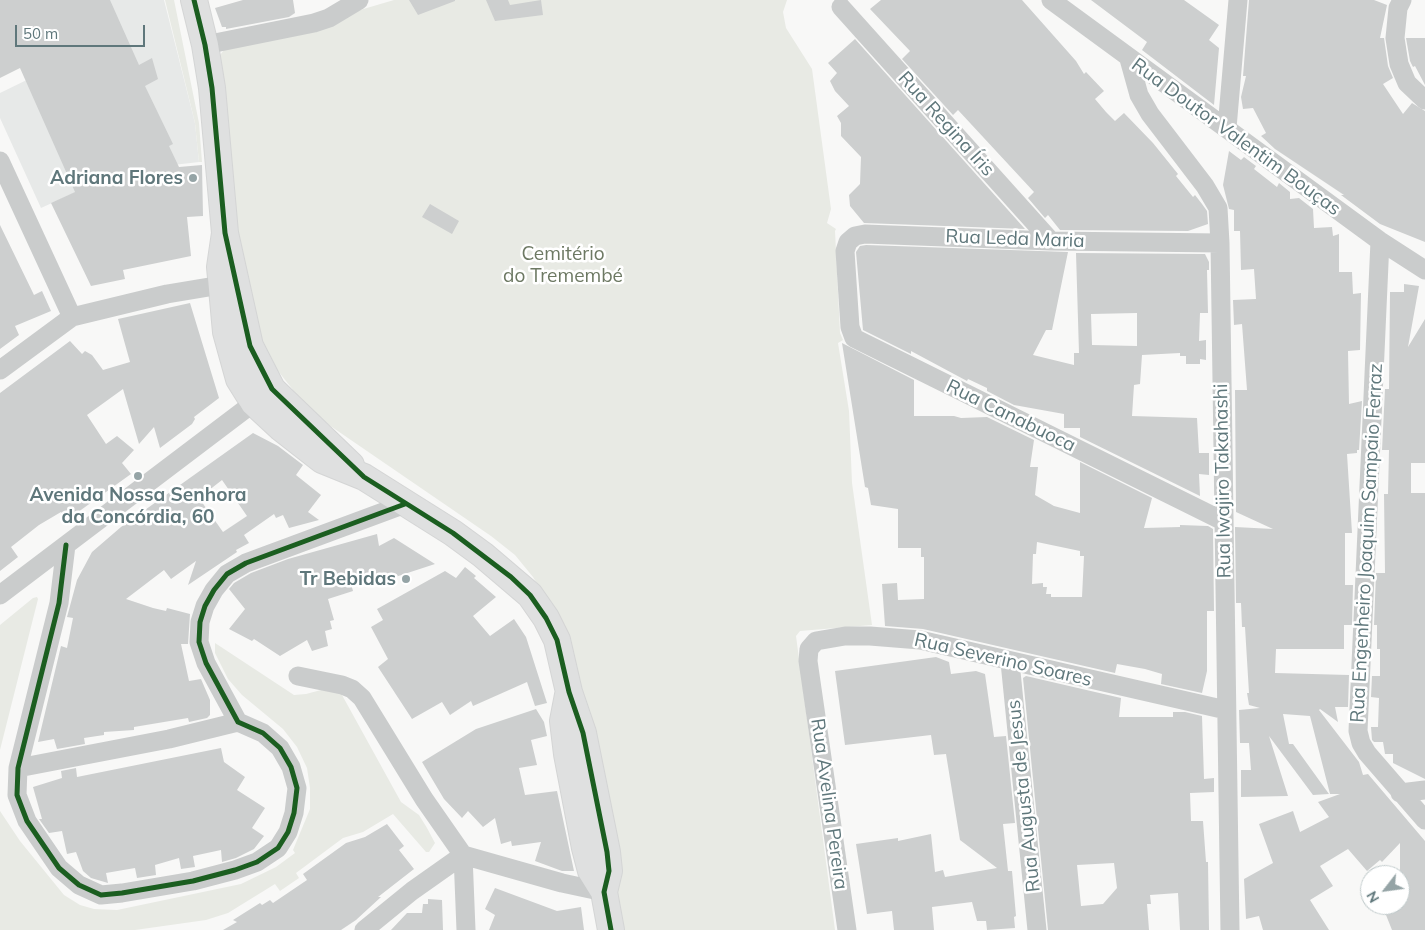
<!DOCTYPE html>
<html>
<head>
<meta charset="utf-8">
<style>
	body { margin:0 }
	#map { position:relative; width:1425px; height:930px; overflow:hidden; background:#f8f8f7; font-family:Mulish,sans-serif }
	canvas { display:block }
	.north { position:absolute; left:1360px; top:865px; width:50px; height:50px; box-sizing:border-box; background:#fff; border:1px solid #bfc9ca; border-radius:50%; rotate:240deg; font-size:14px; font-weight:700; line-height:20px; text-align:center; color:#5f777b }
	.north::after { content:''; display:block; margin:auto; width:18px; height:22px; background:#95a4a6; clip-path:polygon(50% 0,100% 100%,50% 72%,0 100%) }
	.scale { position:absolute; left:15px; top:25px; width:130px; height:22px; box-sizing:border-box; border:2px solid #5f777b; border-top:0; padding-left:6px; font-size:15px; line-height:18px; white-space:nowrap; color:#5f777b; -webkit-text-stroke:4px #fff; paint-order:stroke }
</style>
</head>
<body>
<div id="map">
<canvas width="1425" height="930"></canvas>
<div class="north">N</div>
<div class="scale">50 m</div>
</div>
<script>
const c = document.querySelector('canvas').getContext('2d');
c.lineJoin = 'round';
function fill(path, color) { c.fillStyle = color; c.fill(path, 'evenodd'); }
const poly = rows => new Path2D(rows.map(r => 'M' + r).join(''));
function trace(path, color, width, dash) { c.strokeStyle = color; c.lineWidth = width; c.lineCap = dash ? 'butt' : 'round'; c.setLineDash(dash || []); c.stroke(path); }
function drawText(font, color, halo, rows, align = 'center') {
  c.font = font + ' Mulish,sans-serif'; c.lineWidth = 5; c.setLineDash([]); c.textBaseline = 'middle'; c.strokeStyle = halo; c.fillStyle = color; for (const [text, x, y, turn = 0] of rows) {
    c.save(); c.translate(x, y); c.rotate((+turn || 0) * Math.PI / 180); c.textAlign = isNaN(turn) ? turn : align; if (halo) c.strokeText(text, 0, 0); c.fillText(text, 0, 0); c.restore();
  }
}
fill(poly([
	[53,0,164,0,195,123,199,162,122,171,41,208,0,118,0,93,39,74]
]), '#e7e9e8');
fill(poly([
	[165,0,174,0,199,123,202,162,199,162,195,123],
	[394,0,787,0,783,12,786,28,812,69,831,209,827,223,836,229,835,231,840,333,843,340,838,343,849,411,852,483,872,625,800,631,796,636,835,930,623,930,617,889,541,590,533,577,515,555,491,536,329,425,301,400,267,357,239,261,220,55,224,50],
	[37,597,38,599,0,750,0,625,33,598],
	[215,643,294,695,306,694,321,690,332,690,342,695,401,802,419,815,427,828,435,843,429,852,426,852,393,814,363,832,343,838,296,873,299,878,280,891,275,884,228,913,206,920,135,930,0,930,0,811,20,841,64,895,80,905,94,909,117,910,241,884,276,867,295,853,293,850,310,809,310,788,307,768,297,747,283,729,242,695,228,679,215,653]
]), '#e8eae4');
fill(poly([
	[0,0,110,0,139,65,152,58,158,79,145,86,173,144,169,146,179,167,202,165,203,216,187,217,191,256,123,270,125,279,91,286,51,203,75,192,20,68,0,78],
	[243,0,293,0,295,13,289,17,226,29,226,27,222,27,215,8],
	[409,0,455,0,455,1,418,15],
	[486,0,508,0,510,5,541,0,543,15,495,21],
	[881,0,1022,0,1076,61,1084,74,1086,72,1104,91,1095,99,1106,112,1115,121,1124,113,1153,143,1178,174,1176,176,1193,197,1195,195,1202,204,1207,211,1208,224,1188,231,1060,230,1048,215,1045,218,1028,198,1034,192,958,110,953,115,902,59,910,51,870,9],
	[1091,0,1184,0,1219,25,1209,40,1219,48,1214,105,1142,50,1147,42],
	[1249,0,1374,0,1387,5,1380,38,1384,38,1388,66,1393,78,1383,84,1403,114,1412,103,1425,111,1425,242,1380,224,1341,195,1344,195,1275,149,1261,136,1266,133,1253,108,1243,109,1241,97,1246,76,1243,76],
	[1406,38,1425,38,1425,85,1415,66,1413,67,1410,61],
	[855,39,1025,229,864,223,850,206,849,195,860,184,861,157,841,136,841,123,837,116,849,106,835,91,830,81,837,73,828,63],
	[1229,151,1241,160,1244,157,1256,166,1254,169,1277,187,1279,183,1290,192,1290,199,1299,198,1313,209,1314,228,1332,227,1333,236,1339,234,1339,272,1352,272,1353,294,1361,293,1360,350,1348,351,1349,404,1362,401,1359,450,1357,450,1357,453,1347,454,1352,533,1345,533,1345,585,1353,585,1352,625,1344,625,1344,649,1276,649,1275,673,1349,675,1348,707,1335,707,1338,722,1320,709,1319,710,1359,762,1363,775,1368,774,1425,841,1425,930,1392,930,1382,905,1400,905,1400,843,1382,862,1380,860,1367,871,1348,849,1320,866,1333,886,1310,900,1329,930,1263,930,1259,916,1246,919,1244,879,1273,863,1259,824,1293,811,1300,832,1329,817,1318,802,1340,794,1330,794,1310,716,1283,714,1289,744,1293,744,1329,794,1313,795,1269,736,1288,796,1241,797,1241,770,1251,770,1249,743,1240,743,1239,710,1260,708,1249,705,1247,693,1249,693,1245,627,1242,627,1241,603,1236,603,1235,527,1273,529,1236,512,1235,390,1247,390,1242,324,1234,325,1233,300,1256,299,1254,269,1241,270,1240,231,1234,231,1234,210,1229,209,1223,185],
	[430,204,459,221,452,234,422,217],
	[0,225,34,295,42,291,51,311,15,326,19,335,0,349],
	[866,245,1068,252,1052,330,1046,330,1033,355,1074,365,1074,353,1079,353,1076,253,1205,254,1209,262,1209,270,1207,270,1208,313,1200,313,1199,341,1206,340,1206,360,1200,359,1200,364,1186,364,1186,356,1180,356,1180,353,1142,355,1140,384,1134,385,1132,416,1197,418,1199,453,1209,453,1209,475,1199,474,1200,496,1080,437,1080,428,1064,428,1064,414,1014,405,987,391,987,388,968,379,967,381,911,351,911,354,863,330,856,252,860,246],
	[1137,313,1137,346,1092,345,1091,314],
	[1404,284,1419,286,1408,347,1425,319,1425,463,1411,463,1411,493,1425,493,1425,779,1393,763,1393,754,1385,754,1383,742,1374,742,1372,740,1371,727,1378,727,1379,698,1371,697,1372,676,1380,676,1380,649,1377,649,1377,625,1374,625,1376,573,1385,573,1384,494,1388,494,1389,450,1382,450,1385,389,1389,389,1390,292,1404,292],
	[190,303,219,398,194,417,195,419,192,424,160,448,154,427,139,444,123,389,87,415,106,444,117,436,134,450,122,463,131,474,67,520,61,512,39,525,11,547,18,557,0,571,0,393,70,341,82,354,85,351,92,355,103,370,130,362,118,319],
	[842,343,914,380,914,416,954,416,961,418,987,417,1034,440,1030,467,1038,467,1035,495,1054,506,1080,513,1080,462,1152,498,1144,528,1180,527,1180,525,1208,526,1213,529,1214,611,1207,611,1207,671,1202,693,1161,684,1162,674,1145,669,1117,664,1115,673,923,629,885,626,882,584,897,583,898,600,924,599,924,557,921,557,921,548,898,548,898,509,871,505,868,488,865,487],
	[1037,542,1080,551,1080,556,1084,556,1082,597,1051,597,1051,594,1046,594,1047,587,1043,587,1043,583,1032,584,1033,554,1036,554],
	[253,433,278,446,303,465,296,475,321,495,308,512,319,520,289,528,283,515,276,518,274,514,244,535,249,543,236,550,237,552,188,585,196,561,171,579,164,570,126,599,153,608,166,611,167,608,190,614,188,644,181,644,189,681,201,679,210,700,210,715,207,718,189,722,188,718,134,727,134,730,104,732,104,735,84,738,85,744,57,749,54,739,38,742,61,646,67,648,73,618,67,617,77,580,92,552,121,527],
	[222,480,247,516,223,532,199,498],
	[377,534,379,546,394,538,435,564,380,582,378,576,351,584,353,591,328,599,334,620,330,621,332,629,325,631,328,646,312,651,307,640,280,656,254,639,252,641,229,629,245,609,229,589,234,583,251,573,288,559],
	[465,567,476,576,474,578,496,597,473,616,490,636,514,619,526,637,547,703,535,706,527,682,473,706,471,701,450,715,442,702,412,719,378,667,388,659,371,627,383,620,377,609,445,571,456,578],
	[936,657,949,662,951,674,976,671,985,674,994,737,1006,736,1015,823,1003,824,1008,871,1012,871,1016,916,1014,917,1015,928,987,930,986,921,977,921,972,902,932,907,934,930,894,930,892,911,867,914,856,844,898,838,898,841,931,834,935,872,943,870,945,877,997,868,960,840,946,754,934,755,931,735,845,745,835,671],
	[1026,676,1121,698,1119,717,1173,717,1173,712,1185,712,1202,716,1204,779,1214,778,1214,792,1190,793,1191,821,1203,821,1206,862,1208,862,1209,930,1180,930,1178,893,1150,895,1151,904,1147,904,1149,930,1048,930,1023,678],
	[1114,863,1117,888,1103,904,1081,906,1077,865],
	[536,709,544,722,547,736,531,740,537,765,519,768,525,795,557,791,574,871,562,871,535,861,541,842,512,846,511,841,501,844,495,818,483,827,468,811,462,818,444,799,422,762,476,729],
	[221,748,224,762,245,777,237,790,265,808,252,828,264,836,254,849,236,858,222,862,221,850,193,856,195,867,181,869,179,858,155,865,156,875,137,878,135,868,106,873,108,883,91,878,83,871,76,852,67,854,62,831,49,833,39,819,42,819,33,787,62,778,61,771,76,768,77,777],
	[387,824,404,846,399,850,414,869,378,897,381,897,356,920,341,930,223,930,237,922,233,920,260,903,262,905,270,900,273,903,307,880,303,874,346,843,365,837],
	[495,888,557,911,581,907,584,930,489,930,495,915,485,909],
	[428,899,442,900,443,930,391,930,407,913,422,913,423,904,428,904]
]), '#cdcfcf');
const secondary = poly([
	[194,0,205,45,212,88,225,233,250,346,272,389,351,465],
	[225,233,220,267,226,332,239,379,254,403,281,428,322,460,364,477,453,533,483,555,530,595,546,618,557,640,569,692,583,733,607,852,609,871,604,892,611,930],
	[568,695,563,721,567,754,585,848,591,871,604,892]
]);
trace(secondary, '#d4d5d5', 28);
trace(poly([
	[1051,0,1380,241,1425,270],
	[1402,0,1398,8,1395,38,1399,64,1407,83,1425,100],
	[841,7,1051,241],
	[205,45,314,23,329,18,359,0],
	[1129,59,1139,95,1150,114,1205,186,1218,208,1220,243,1230,930],
	[1227,128,1238,0],
	[0,161,72,317],
	[1380,241,1358,731,1361,743,1367,753,1425,820],
	[1220,243,1051,241,865,234,855,236,848,242,845,251,850,327,854,338,1223,521],
	[0,370,72,317,167,294,221,285],
	[66,545,59,603,18,768,17,795,27,821,59,868,79,885,101,895,122,893,193,881,235,870,257,862,278,848,288,832,294,813,297,788,291,767,280,748,263,733,238,722,206,663,199,642,200,622,205,606,214,590,227,574,246,563,405,504],
	[0,595,264,395],
	[1010,662,1037,930],
	[298,676,342,685,352,689,362,698,424,799,463,855,466,930],
	[18,768,169,739,238,722],
	[1400,793,1425,790],
	[364,930,412,891,463,855,562,883,604,892],
	[847,930,808,661,809,649,816,641,845,636,870,636,920,640,1226,710]
]), '#cacccc', 19);
trace(secondary, '#dfe0e0', 26);
trace(poly([
	[194,0,205,45,212,88,225,233,250,346,272,389,364,477,453,533,511,577,530,595,546,618,557,640,569,692,583,733,607,852,609,871,604,892,611,930],
	[66,545,59,603,18,768,17,795,27,821,59,868,79,885,101,895,122,893,193,881,235,870,257,862,278,848,288,832,294,813,297,788,291,767,280,748,263,733,238,722,206,663,199,642,200,622,205,606,214,590,227,574,246,563,405,504]
]), '#1b5e20', 5);
for (const [x, y, r, color] of [
	[193,178,5,"#95a4a6"],
	[138,476,5,"#95a4a6"],
	[406,579,5,"#95a4a6"]
]) { const dot = new Path2D(); dot.arc(x, y, r, 0, 2 * Math.PI); c.fillStyle = color; c.fill(dot); trace(dot, '#fff', 2); }
drawText('19px', '#5f777b', '#fff', [
	["Rua Regina Íris",946,124,48],
	["Rua Doutor Valentim Bouças",1236,137,36],
	["Rua Leda Maria",1015,239,2],
	["Rua Canabuoca",1011,416,26],
	["Rua Iwajiro Takahashi",1223,481,-91],
	["Rua Engenheiro Joaquim Sampaio Ferraz",1367,543,-87],
	["Rua Severino Soares",1003,660,13],
	["Rua Augusta de Jesus",1024,796,-96],
	["Rua Avelina Pereira",829,804,82]
]);
drawText('bold 19px', '#5f777b', '#fff', [
	["Adriana Flores",183,178],
	["Avenida Nossa Senhora",138,495,"center"],
	["da Concórdia, 60",138,517,"center"],
	["Tr Bebidas",396,579]
], 'right');
drawText('19px', '#6d7963', '#fff', [
	["Cemitério",563,254],
	["do Tremembé",563,276]
]);
</script>
</body>
</html>
